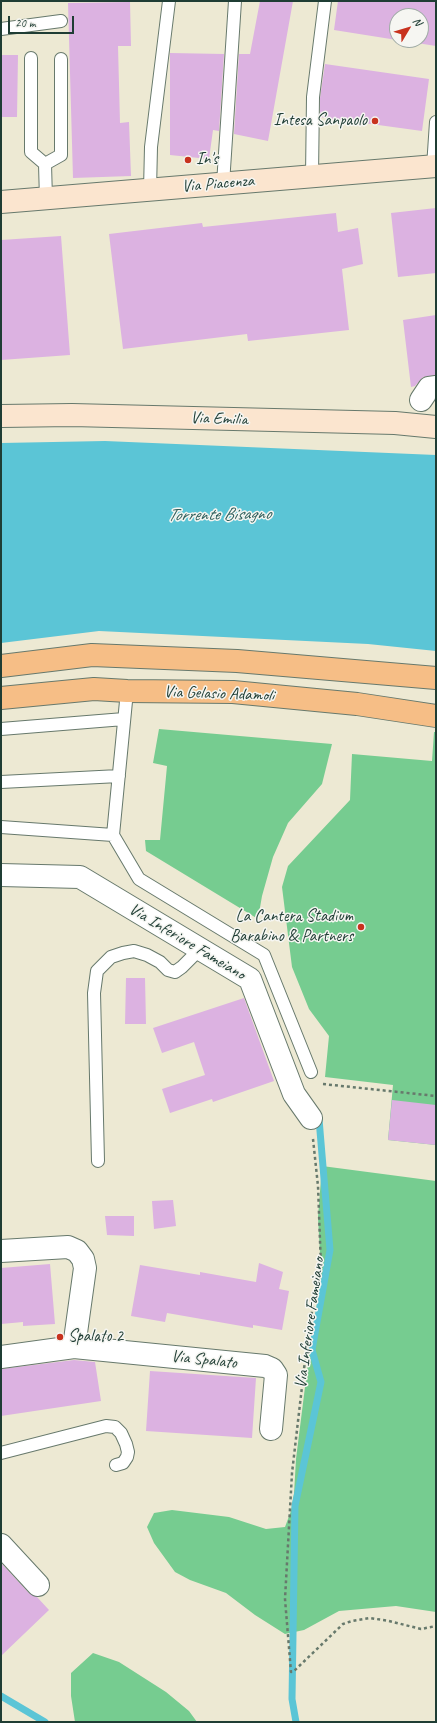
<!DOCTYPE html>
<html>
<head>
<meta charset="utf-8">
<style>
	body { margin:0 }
	#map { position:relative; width:437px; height:1723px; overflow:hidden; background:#ede9d3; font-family:Caveat,sans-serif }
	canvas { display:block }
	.frame { position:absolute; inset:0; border:2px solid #1f3d34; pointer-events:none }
	.north { position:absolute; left:389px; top:8px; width:40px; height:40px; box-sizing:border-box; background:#f6f6f2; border:1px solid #a0aca6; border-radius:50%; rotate:52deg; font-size:11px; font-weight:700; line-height:16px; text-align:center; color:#1f3d34 }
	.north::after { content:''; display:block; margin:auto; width:14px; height:18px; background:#c8321e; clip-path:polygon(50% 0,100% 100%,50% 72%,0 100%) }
	.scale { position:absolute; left:8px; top:16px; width:66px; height:18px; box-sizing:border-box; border:2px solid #1f3d34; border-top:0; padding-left:5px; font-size:12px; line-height:14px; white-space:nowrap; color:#1f3d34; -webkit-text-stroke:3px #f6f6f2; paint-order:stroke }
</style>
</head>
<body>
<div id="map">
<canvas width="437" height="1723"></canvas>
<div class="frame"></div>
<div class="north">N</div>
<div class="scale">20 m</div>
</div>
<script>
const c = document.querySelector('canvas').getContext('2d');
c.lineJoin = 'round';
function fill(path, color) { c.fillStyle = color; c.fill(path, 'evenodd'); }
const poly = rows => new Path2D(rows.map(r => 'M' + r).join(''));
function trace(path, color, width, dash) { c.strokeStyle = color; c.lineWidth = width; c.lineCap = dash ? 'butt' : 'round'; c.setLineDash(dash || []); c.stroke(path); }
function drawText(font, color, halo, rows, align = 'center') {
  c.font = font + ' Caveat,sans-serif'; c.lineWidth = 3; c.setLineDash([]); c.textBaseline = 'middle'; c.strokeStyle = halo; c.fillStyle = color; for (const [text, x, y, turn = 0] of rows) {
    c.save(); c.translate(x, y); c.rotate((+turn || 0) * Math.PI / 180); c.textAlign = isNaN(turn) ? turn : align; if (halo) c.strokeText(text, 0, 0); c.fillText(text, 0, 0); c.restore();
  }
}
fill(poly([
	[159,729,332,744,322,784,288,823,273,857,262,896,258,919,146,851,145,840,160,840,167,766,153,763],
	[434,732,436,732,436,1145,388,1140,393,1085,325,1077,329,1036,309,1009,292,967,282,887,288,866,350,800,352,754,432,761],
	[322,1166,436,1181,436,1612,396,1606,339,1611,304,1630,285,1634,255,1615,226,1593,190,1580,175,1572,154,1543,147,1527,154,1513,172,1510,229,1517,266,1529,285,1527,291,1511,294,1494,296,1459,311,1339,315,1323,321,1272,318,1217],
	[93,1653,119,1662,166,1692,189,1711,197,1722,75,1722,71,1696,71,1673]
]), '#76cc90');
fill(poly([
	[105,441,436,455,436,651,368,644,99,631,1,643,1,443]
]), '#5bc5d6');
trace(poly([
	[1,1696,45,1722],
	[296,1722,292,1699,295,1506,321,1382,312,1350,330,1250,319,1119]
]), '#5bc5d6', 7);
fill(poly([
	[260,1,293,1,268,141,234,134,239,54,250,54],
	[338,1,436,1,436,46,398,40,421,40,421,16,397,16,397,40,334,30],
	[130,2,131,46,118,46,120,123,129,122,131,176,73,178,68,3],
	[170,53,224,54,219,131,213,130,209,159,170,155],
	[1,55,18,55,17,117,1,117],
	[325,64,429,79,422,131,320,117,320,98],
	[436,208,436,273,398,277,391,213],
	[336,213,338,232,358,228,363,264,342,269,349,330,248,341,247,334,123,349,109,234,202,223,203,227],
	[61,236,70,355,1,360,1,240],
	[436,315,436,375,423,377,415,386,411,387,403,320],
	[126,978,145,978,146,1024,125,1024],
	[244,998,274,1081,213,1102,212,1099,170,1113,162,1089,205,1075,194,1042,162,1053,153,1028],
	[392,1100,436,1105,436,1145,388,1140],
	[173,1200,176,1226,154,1229,152,1201],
	[105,1216,134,1216,134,1236,107,1235],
	[259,1263,283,1272,279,1289,289,1291,282,1330,253,1325,253,1328,167,1313,165,1322,131,1316,140,1265,200,1275,200,1272,256,1282],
	[50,1264,55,1324,23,1326,23,1322,1,1324,1,1268],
	[74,1360,95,1362,101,1401,1,1416,1,1369],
	[150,1371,256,1378,252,1438,146,1431],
	[1,1563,29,1593,37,1597,49,1610,1,1656]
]), '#dcb2e1');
const lane = poly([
	[1,29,61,21],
	[31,58,31,152,45,164,46,199],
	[45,164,61,155,61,59],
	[433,167,436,122],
	[312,176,313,97,325,1],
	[223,184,235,1],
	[150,190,151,147,169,1],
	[1,729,124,719],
	[1,782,119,776],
	[1,827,113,835,127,691],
	[113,835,139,879,264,955,311,1072],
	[98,1161,94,993,97,971,111,957,123,953,134,951,147,955,160,962,168,970,175,972,182,967,200,949],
	[1,1453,106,1426,115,1427,121,1433,126,1444,128,1452,127,1457,123,1463,116,1465]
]);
const street = poly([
	[421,400,429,388,436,387],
	[1,875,80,877,250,979,294,1094,311,1118],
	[1,1251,68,1247,77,1251,83,1259,85,1268,74,1347],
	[1,1357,74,1347,265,1366,272,1369,276,1375,271,1429],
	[1,1545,38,1585]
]);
const secondary = poly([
	[1,202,436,166],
	[1,416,72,415,395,423,436,427]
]);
const primary = poly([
	[1,666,92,655,237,661,436,678],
	[1,698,94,689,127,691,233,692,357,704,436,716]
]);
trace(lane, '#67796c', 14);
trace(street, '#67796c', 24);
trace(secondary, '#67796c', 24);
trace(primary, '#67796c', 24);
trace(poly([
	[323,1084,436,1096],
	[313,1139,318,1186,321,1268,309,1326,292,1473,285,1599,291,1672,294,1671,343,1624,352,1621,370,1618,389,1621,421,1629,436,1626]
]), '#67796c', 2.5, [3, 3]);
trace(lane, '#fff', 12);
trace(street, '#fff', 22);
trace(secondary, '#fbe5cf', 22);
trace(primary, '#f6be86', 22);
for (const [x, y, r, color] of [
	[375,121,4,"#c8321e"],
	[188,160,4,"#c8321e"],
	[361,927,4,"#c8321e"],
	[60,1337,4,"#c8321e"]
]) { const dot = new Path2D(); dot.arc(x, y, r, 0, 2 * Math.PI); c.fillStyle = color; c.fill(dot); trace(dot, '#f6f6f2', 1.5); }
drawText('17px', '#1f3d34', '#f6f6f2', [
	["Intesa Sanpaolo",367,121],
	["In's",196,160,"left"],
	["La Cantera Stadium",353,917],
	["Barabino & Partners",353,937],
	["Spalato 2",68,1337,"left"]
], 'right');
drawText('17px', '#1f3d34', '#f6f6f2', [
	["Via Piacenza",218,184,-5],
	["Via Emilia",219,419,2],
	["Via Gelasio Adamoli",219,694,2],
	["Via Inferiore Fameiano",187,942,31],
	["Via Inferiore Fameiano",310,1323,-82],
	["Via Spalato",204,1360,6]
]);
drawText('italic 18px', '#2e5f5c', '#f6f6f2', [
	["Torrente Bisagno",219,515,-1]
]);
</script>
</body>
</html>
